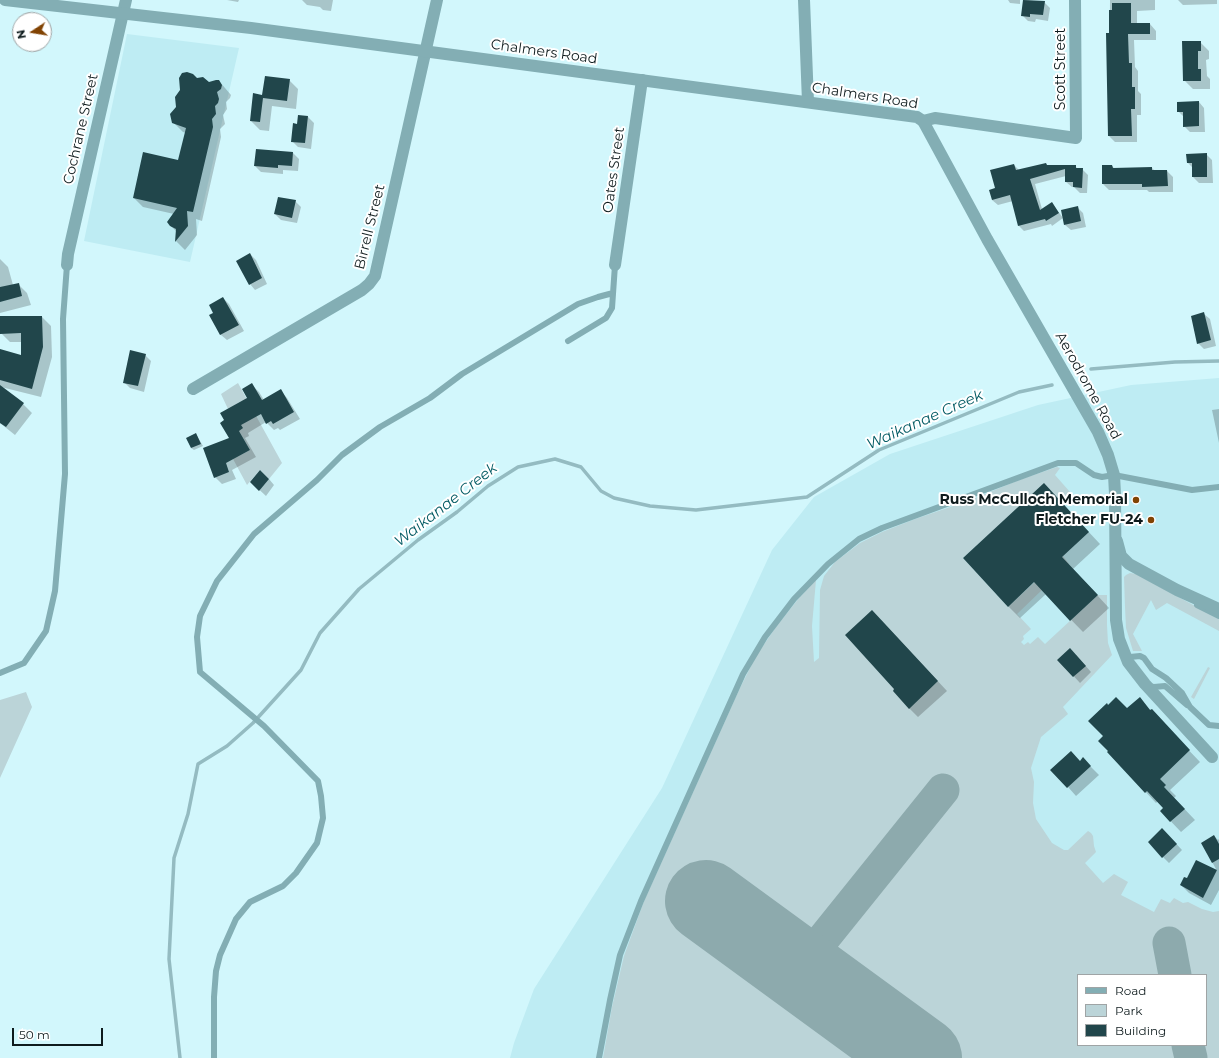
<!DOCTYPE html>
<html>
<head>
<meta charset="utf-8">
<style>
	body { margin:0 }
	#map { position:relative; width:1219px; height:1058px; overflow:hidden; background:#d2f7fc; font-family:Montserrat,sans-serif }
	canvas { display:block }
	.legend { position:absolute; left:1077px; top:974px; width:130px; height:72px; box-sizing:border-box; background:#fff; border:1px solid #9fa4a5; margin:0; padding:5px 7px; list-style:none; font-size:12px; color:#0e1b1d }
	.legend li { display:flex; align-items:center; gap:8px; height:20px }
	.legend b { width:20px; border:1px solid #9fa4a5 }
	.north { position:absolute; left:12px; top:12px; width:40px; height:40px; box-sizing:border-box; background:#fff; border:1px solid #9fa4a5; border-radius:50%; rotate:258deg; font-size:11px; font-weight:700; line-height:16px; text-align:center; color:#0e1b1d }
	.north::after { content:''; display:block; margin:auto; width:14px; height:18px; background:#814303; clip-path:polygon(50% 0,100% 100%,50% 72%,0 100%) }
	.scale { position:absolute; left:12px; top:1028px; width:91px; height:18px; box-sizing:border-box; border:2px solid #0e1b1d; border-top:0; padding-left:5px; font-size:12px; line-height:14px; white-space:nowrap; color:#0e1b1d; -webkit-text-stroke:3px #fff; paint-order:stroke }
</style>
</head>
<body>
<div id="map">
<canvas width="1219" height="1058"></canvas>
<ul class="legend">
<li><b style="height:5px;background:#83aeb4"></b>Road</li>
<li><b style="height:11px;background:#bbd4d8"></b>Park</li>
<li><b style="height:11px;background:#21464b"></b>Building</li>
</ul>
<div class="north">N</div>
<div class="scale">50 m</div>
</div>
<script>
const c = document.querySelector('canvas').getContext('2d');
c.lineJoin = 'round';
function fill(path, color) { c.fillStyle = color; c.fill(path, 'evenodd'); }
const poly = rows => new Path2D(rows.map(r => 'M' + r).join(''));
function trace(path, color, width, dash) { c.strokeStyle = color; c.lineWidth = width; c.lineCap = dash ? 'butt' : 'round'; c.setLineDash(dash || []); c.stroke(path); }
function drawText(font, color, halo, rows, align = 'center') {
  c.font = font + ' Montserrat,sans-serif'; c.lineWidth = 4; c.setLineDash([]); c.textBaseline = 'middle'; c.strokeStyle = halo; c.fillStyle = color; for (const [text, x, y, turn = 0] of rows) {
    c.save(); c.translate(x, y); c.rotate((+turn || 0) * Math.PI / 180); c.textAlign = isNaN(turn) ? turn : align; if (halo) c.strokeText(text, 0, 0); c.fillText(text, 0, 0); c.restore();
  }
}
fill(poly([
	[127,34,239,48,190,262,84,241],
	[1219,378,1219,1058,510,1058,514,1043,534,989,662,788,772,550,814,497,890,454,1038,405,1131,385],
	[1078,975,1206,975,1206,1045,1078,1045]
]), '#beecf3');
fill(poly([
	[238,383,282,463,269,479,260,470,247,485,233,459,250,450,239,431,240,422,250,416,242,401,228,409,221,394],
	[1057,467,1060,468,1055,475,1070,492,1060,501,1044,484,963,558,1008,607,1063,556,1069,564,1017,614,1031,629,1023,636,1024,639,1021,642,1024,645,1028,642,1030,644,1038,637,1045,644,1098,595,1107,595,1107,625,1108,643,1112,655,1063,707,1068,714,1041,737,1031,768,1034,782,1033,803,1036,819,1052,843,1064,850,1068,850,1088,831,1091,833,1093,836,1094,846,1096,852,1085,863,1103,883,1114,874,1128,882,1121,895,1154,912,1161,899,1170,903,1174,898,1183,903,1188,902,1202,909,1213,912,1219,911,1219,1058,603,1058,612,1007,624,956,644,901,739,690,756,656,776,627,799,598,816,580,812,626,814,662,819,658,820,590,824,576,835,562,860,543,882,532,915,519,968,501,1019,480],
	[1078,975,1206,975,1206,1045,1078,1045],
	[1130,573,1136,574,1219,619,1219,631,1167,603,1156,610,1151,600,1133,634,1142,651,1133,651,1126,628,1125,607,1124,577,1126,575],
	[1208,667,1210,668,1194,699,1191,697],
	[26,692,32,707,0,778,0,700]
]), '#bbd4d8');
fill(poly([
	[227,0,239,0,238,2],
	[302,0,333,0,331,11,323,10,320,7,307,5],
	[1008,0,1020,0,1020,4,1010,3],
	[1024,0,1044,2,1050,8,1048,21,1036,19,1035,22,1028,21,1022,15],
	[1110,0,1155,0,1155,10,1137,11,1137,24,1150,24,1156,31,1156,40,1134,40,1135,67,1138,71,1138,91,1141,94,1141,115,1137,115,1137,142,1115,142,1109,136],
	[1178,0,1217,0,1217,4,1183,5],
	[1200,42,1209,51,1209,59,1206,60,1207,76,1210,79,1210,89,1193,89,1184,80],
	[197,79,209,83,219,81,231,95,230,98,226,102,227,109,223,115,225,124,220,129,221,137,202,221,196,219,197,235,185,250,176,241,177,232,170,225,174,214,143,207,134,198,179,161,186,133,183,132,173,122],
	[289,80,298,89,296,109,272,106,269,131,260,130,251,121,263,96],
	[1199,102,1204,108,1205,132,1190,132,1184,126,1184,117,1178,111],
	[299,116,308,117,314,123,311,149,298,147,292,141,298,125],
	[293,153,299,159,298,171,283,170,283,174,261,172,255,166],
	[1206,154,1212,160,1213,183,1199,183,1193,177,1193,168,1188,163],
	[1014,165,1019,170,1048,166,1075,166,1078,169,1082,169,1088,175,1087,193,1080,193,1074,187,1072,187,1066,182,1066,176,1035,184,1042,209,1052,203,1063,218,1052,226,1051,224,1024,231,1019,226,1013,201,998,205,992,200,996,189],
	[1103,166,1112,166,1115,169,1152,168,1155,171,1167,171,1173,177,1173,192,1149,192,1147,190,1109,190,1103,184],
	[295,201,301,207,297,223,281,220,275,214],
	[1077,207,1083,213,1086,227,1071,230,1065,225],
	[250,254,256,260,267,284,255,290,250,284],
	[0,259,8,267,13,285,18,284,27,293,31,305,0,313],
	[223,298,229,304,244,331,227,340,221,335,211,316,215,314],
	[1204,314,1210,319,1216,346,1204,349,1198,343],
	[42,317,51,326,52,357,41,397,1,387,23,404,32,413,15,435,0,423,0,350,22,356,22,342,10,342,1,333],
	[145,355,151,361,144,392,130,388,124,382],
	[252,385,259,392,264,400,281,391,287,398,300,419,280,430,278,428,274,430,266,422,248,433,249,436,245,438,256,457,232,470,236,479,222,484,215,477,248,398],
	[1219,409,1219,443,1212,410],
	[196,434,203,446,194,450,191,448],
	[269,479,274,485,266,496,251,482],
	[1055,496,1100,544,1073,569,1109,608,1083,632,1046,594,1020,618,1008,606],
	[881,620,947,691,918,717,909,708,896,689],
	[1076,655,1091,672,1080,683,1059,660],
	[1140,699,1200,762,1170,790,1176,796,1174,798,1195,820,1181,832,1161,811,1164,808,1158,801,1156,803,1108,752,1127,710],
	[1083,759,1099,775,1076,796,1068,787],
	[1168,835,1182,850,1169,863,1163,857],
	[1214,836,1218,840,1219,839,1219,890,1211,905,1189,893,1181,885,1187,880,1196,861,1217,871,1202,843]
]), '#0003');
trace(poly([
	[1091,369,1175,362,1219,361],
	[180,1058,169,959,174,858,188,814,198,764,227,746,253,723,301,670,320,633,359,589,418,540,457,512,488,486,518,467,555,459,581,467,601,491,614,498,650,506,696,510,807,497,879,450,1019,392,1052,385]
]), '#94bbc1', 3.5);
trace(poly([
	[1169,943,1175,975],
	[799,969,943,790],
	[1188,1045,1191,1058]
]), '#8daaad', 33);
trace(poly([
	[706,901,921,1058]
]), '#8daaad', 82);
fill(poly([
	[1023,0,1045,1,1043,15,1030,14,1030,17,1021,16],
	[1112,3,1131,3,1131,23,1150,23,1150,34,1128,34,1129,63,1132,63,1132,87,1135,87,1135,109,1131,109,1132,136,1108,136,1106,33,1109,33,1109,10,1112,10],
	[1182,41,1201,41,1201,51,1198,51,1198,69,1201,69,1201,81,1183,81],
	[187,72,193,74,197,78,203,77,209,82,216,80,219,80,222,85,221,89,217,92,219,99,218,103,215,106,216,114,212,119,213,127,193,212,187,211,188,226,175,242,176,229,170,226,167,222,177,208,133,198,143,152,178,160,186,128,172,123,170,114,176,107,175,97,180,90,179,78,182,73],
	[265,76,290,79,287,101,263,98,260,122,250,121,253,93,262,95],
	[1199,101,1199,126,1183,127,1183,112,1177,112,1177,102],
	[298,115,308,116,305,143,291,142,293,123,297,124],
	[256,149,293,152,292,166,278,165,278,168,254,166],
	[1207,153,1207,177,1192,177,1192,163,1187,163,1186,154],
	[1046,163,1047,165,1076,165,1076,168,1083,168,1082,188,1073,187,1073,182,1065,182,1065,169,1030,179,1040,210,1052,202,1059,213,1046,221,1045,219,1018,226,1010,195,992,200,989,190,995,188,990,170,1014,164,1016,170],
	[1102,165,1112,165,1113,168,1152,167,1152,170,1167,170,1168,186,1142,187,1142,184,1102,184],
	[278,197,296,200,292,218,274,214],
	[1078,206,1081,221,1064,225,1061,210],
	[250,253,262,278,249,285,236,261],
	[19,283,22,296,0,302,0,287],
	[223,297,239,325,220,335,209,315,213,313,209,305],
	[1204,312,1211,340,1197,344,1191,316],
	[0,316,42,316,43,347,32,389,0,380,0,349,21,355,21,333,0,334],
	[130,350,146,354,138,386,123,383],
	[252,383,262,400,281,389,294,412,273,424,271,421,266,424,261,414,241,425,243,428,239,431,250,450,226,463,229,472,214,478,203,448,229,438,220,423,224,420,220,413,247,398,242,389],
	[0,385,24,403,6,427,0,423],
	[196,433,201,444,191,448,186,438],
	[260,470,269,479,259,491,250,482],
	[1044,483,1089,532,1062,557,1098,595,1070,621,1034,582,1008,607,963,558],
	[872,610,938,681,909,709,893,691,894,689,845,635],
	[1070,648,1086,666,1073,677,1057,660],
	[1116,697,1127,708,1140,697,1150,710,1152,709,1190,750,1160,779,1166,785,1164,787,1185,809,1170,822,1160,811,1163,808,1147,791,1145,793,1107,752,1108,751,1098,741,1103,736,1088,721,1107,703,1108,705],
	[1071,751,1080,761,1083,757,1091,766,1067,788,1050,770],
	[1162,828,1177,844,1162,858,1148,842],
	[1214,835,1219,844,1219,859,1212,863,1201,843],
	[1196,860,1217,870,1203,898,1180,885,1184,877,1187,878]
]), '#21464b');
trace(poly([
	[568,341,606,318,612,308,615,265],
	[1197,605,1219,616],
	[1126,654,1130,657,1140,656,1144,658,1152,669,1166,678,1182,693,1190,707,1209,725,1219,726],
	[0,673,24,663,46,631,55,591,65,474,63,319,67,265],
	[1148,686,1154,687,1165,686,1187,705],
	[214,1058,214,997,216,971,220,955,236,919,250,902,283,886,296,873,317,843,323,818,321,796,318,781,264,726,200,672,197,637,200,616,217,581,254,534,317,480,342,455,380,427,430,398,462,374,578,304,598,297,613,293],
	[599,1058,610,1000,620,955,641,901,743,674,765,637,794,599,828,564,859,539,882,528,1058,463,1076,463,1094,475,1102,477,1114,475,1192,490,1219,487]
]), '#83aeb4', 6);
trace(poly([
	[804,0,808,102],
	[923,121,935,118,1076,138,1075,0],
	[67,265,68,254,126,0],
	[615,265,642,80],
	[193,389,362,290,369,284,375,276,437,0],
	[1117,541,1121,556,1129,564,1177,590,1219,609]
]), '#83aeb4', 12);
trace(poly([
	[5,0,251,28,917,117,923,121,987,239,1098,432,1108,455,1114,475,1115,494,1116,620,1119,639,1128,662,1145,684,1212,757]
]), '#83aeb4', 12);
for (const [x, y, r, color] of [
	[1136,500,4,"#814303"],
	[1151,520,4,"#814303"]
]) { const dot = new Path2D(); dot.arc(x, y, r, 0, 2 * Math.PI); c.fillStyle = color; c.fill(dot); trace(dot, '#fff', 1.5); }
drawText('14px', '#0e1b1d', '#fff', [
	["Chalmers Road",544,52,8],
	["Scott Street",1061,69,-90],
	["Chalmers Road",865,96,9],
	["Cochrane Street",81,129,-77],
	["Oates Street",614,170,-82],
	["Birrell Street",370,227,-76],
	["Aerodrome Road",1088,386,61]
]);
drawText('bold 14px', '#0e1b1d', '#fff', [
	["Russ McCulloch Memorial",1128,500],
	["Fletcher FU-24",1143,520]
], 'right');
drawText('italic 15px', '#035b64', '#fff', [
	["Waikanae Creek",925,420,-24],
	["Waikanae Creek",446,505,-38]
]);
</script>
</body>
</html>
